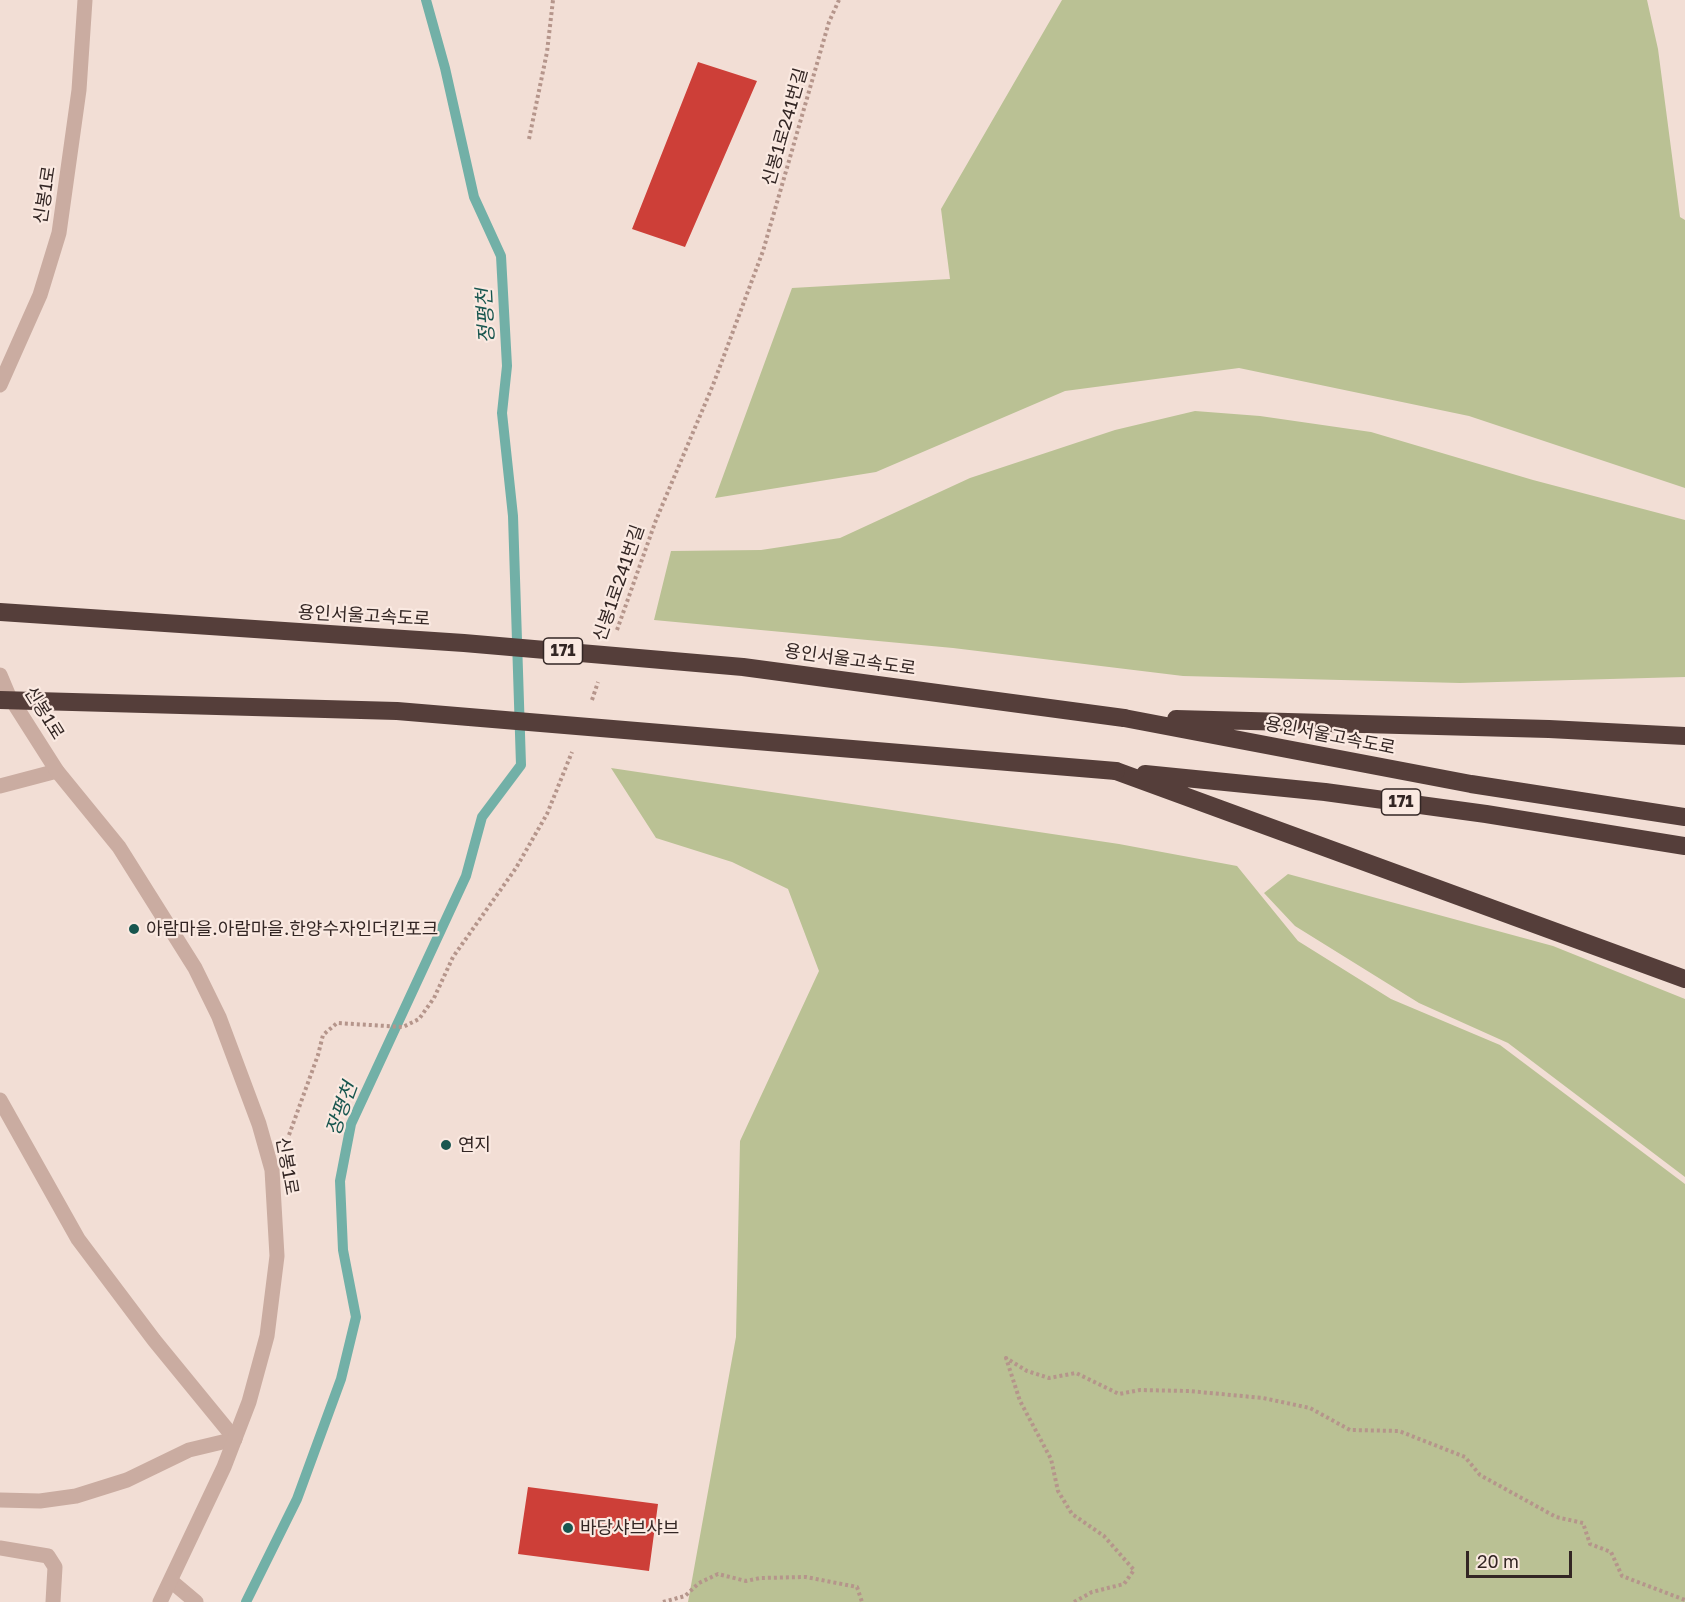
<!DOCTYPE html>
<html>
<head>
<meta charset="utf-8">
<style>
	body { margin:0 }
	#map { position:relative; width:1685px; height:1602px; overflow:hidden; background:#f2ded5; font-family:"Golos Text",sans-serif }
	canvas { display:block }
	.scale { position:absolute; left:1466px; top:1551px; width:106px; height:27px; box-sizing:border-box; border:3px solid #332624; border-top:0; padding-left:8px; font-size:18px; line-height:21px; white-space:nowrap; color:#332624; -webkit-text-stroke:4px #fae9e1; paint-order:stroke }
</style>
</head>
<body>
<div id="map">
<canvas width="1685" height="1602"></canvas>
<div class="scale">20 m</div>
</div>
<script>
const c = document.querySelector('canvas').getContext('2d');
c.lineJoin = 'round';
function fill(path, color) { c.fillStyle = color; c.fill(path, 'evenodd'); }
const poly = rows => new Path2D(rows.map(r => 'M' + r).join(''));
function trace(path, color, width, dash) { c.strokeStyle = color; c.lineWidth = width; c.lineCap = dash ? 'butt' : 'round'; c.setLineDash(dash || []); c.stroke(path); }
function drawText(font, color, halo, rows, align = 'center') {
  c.font = font + ' "Golos Text","Noto Sans KR",sans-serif'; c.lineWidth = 4.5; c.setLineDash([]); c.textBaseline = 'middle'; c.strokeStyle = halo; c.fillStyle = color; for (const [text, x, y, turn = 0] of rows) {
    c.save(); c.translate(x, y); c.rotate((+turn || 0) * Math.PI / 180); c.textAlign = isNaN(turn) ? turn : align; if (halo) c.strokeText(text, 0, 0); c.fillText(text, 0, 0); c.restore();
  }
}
fill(poly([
	[1062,0,1647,0,1658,49,1680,217,1685,220,1685,488,1469,416,1239,368,1065,391,876,472,715,498,792,288,950,279,941,209],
	[1195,411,1260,416,1371,432,1533,480,1685,520,1685,677,1460,683,1183,676,953,648,654,620,671,551,761,550,840,538,970,478,1115,430],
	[611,768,1119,844,1237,866,1298,941,1391,999,1500,1045,1685,1184,1685,1602,688,1602,736,1337,740,1141,819,971,788,889,732,862,656,838],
	[1288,874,1553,946,1685,999,1685,1177,1508,1043,1419,1003,1295,926,1264,893]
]), '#bac194');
trace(poly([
	[246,1602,297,1499,341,1379,356,1317,343,1250,340,1181,351,1124,466,876,482,817,521,765,513,516,502,413,507,366,501,256,474,197,445,68,426,0]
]), '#72b0a7', 10);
fill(poly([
	[698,62,757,81,685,247,632,229],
	[528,1487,658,1504,649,1571,518,1554]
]), '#cd3f38');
trace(poly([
	[529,139,547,52,553,0],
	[617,630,656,520,713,385,763,251,829,22,839,0],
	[592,700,598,682],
	[289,1135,318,1055,323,1035,337,1023,403,1027,419,1019,434,998,453,957,516,868,547,814,572,752],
	[663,1602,685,1596,699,1583,718,1574,746,1581,760,1578,806,1577,857,1587,862,1602],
	[1074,1602,1092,1592,1124,1584,1134,1570,1104,1536,1072,1514,1058,1491,1051,1459,1020,1401,1006,1358,1027,1371,1049,1378,1076,1373,1119,1394,1140,1390,1189,1391,1263,1398,1310,1408,1350,1430,1399,1431,1465,1457,1480,1475,1556,1517,1583,1523,1590,1544,1611,1552,1622,1576,1685,1600]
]), '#b5958b', 4, [3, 3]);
trace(poly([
	[0,1100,78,1239,154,1340,235,1439,189,1450,127,1480,76,1496,40,1501,0,1500],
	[0,1548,48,1556,55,1567,53,1602]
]), '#caaca1', 15);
trace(poly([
	[0,786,57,771],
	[171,1581,196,1602]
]), '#caaca1', 15);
trace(poly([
	[0,385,40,295,59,233,79,90,85,0],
	[0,675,8,694,57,771,119,847,195,968,219,1017,259,1124,272,1170,277,1256,267,1336,249,1402,224,1467,160,1602]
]), '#caaca1', 15);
trace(poly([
	[1124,718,1471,784,1685,817],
	[1176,719,1549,729,1685,736],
	[1116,771,1685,979],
	[1145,774,1325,792,1486,814,1685,846]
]), '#553e3a', 18);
trace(poly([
	[0,612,464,643,743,667,1124,718],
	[0,700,397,711,1116,771]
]), '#553e3a', 18);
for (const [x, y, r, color] of [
	[134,929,6,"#18564f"],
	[446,1145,6,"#18564f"],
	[568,1528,6,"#18564f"]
]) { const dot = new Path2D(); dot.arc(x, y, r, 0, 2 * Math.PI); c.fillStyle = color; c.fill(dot); trace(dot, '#fae9e1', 2); }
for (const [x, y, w] of [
	[563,651,39],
	[1401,802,39]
]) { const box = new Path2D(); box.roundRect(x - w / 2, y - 13, w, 26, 4.5); c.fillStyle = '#fae9e1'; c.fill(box); trace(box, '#332624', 1.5); }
drawText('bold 16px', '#332624', null, [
	["171",563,651],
	["171",1401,802]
]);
drawText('18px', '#332624', '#fae9e1', [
	["신봉1로241번길",785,127,-74],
	["신봉1로",45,195,-81],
	["신봉1로241번길",619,583,-71],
	["용인서울고속도로",364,616,3],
	["용인서울고속도로",850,660,8],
	["신봉1로",44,713,58],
	["용인서울고속도로",1330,736,11],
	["신봉1로",287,1166,80]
]);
drawText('18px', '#332624', '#fae9e1', [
	["아람마을.아람마을.한양수자인더킨포크",146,929],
	["연지",458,1145],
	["바당샤브샤브",580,1528]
], 'left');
drawText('italic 20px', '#18564f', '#fae9e1', [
	["정평천",486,316,-93],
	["장평천",342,1109,-70]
]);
</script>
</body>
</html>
